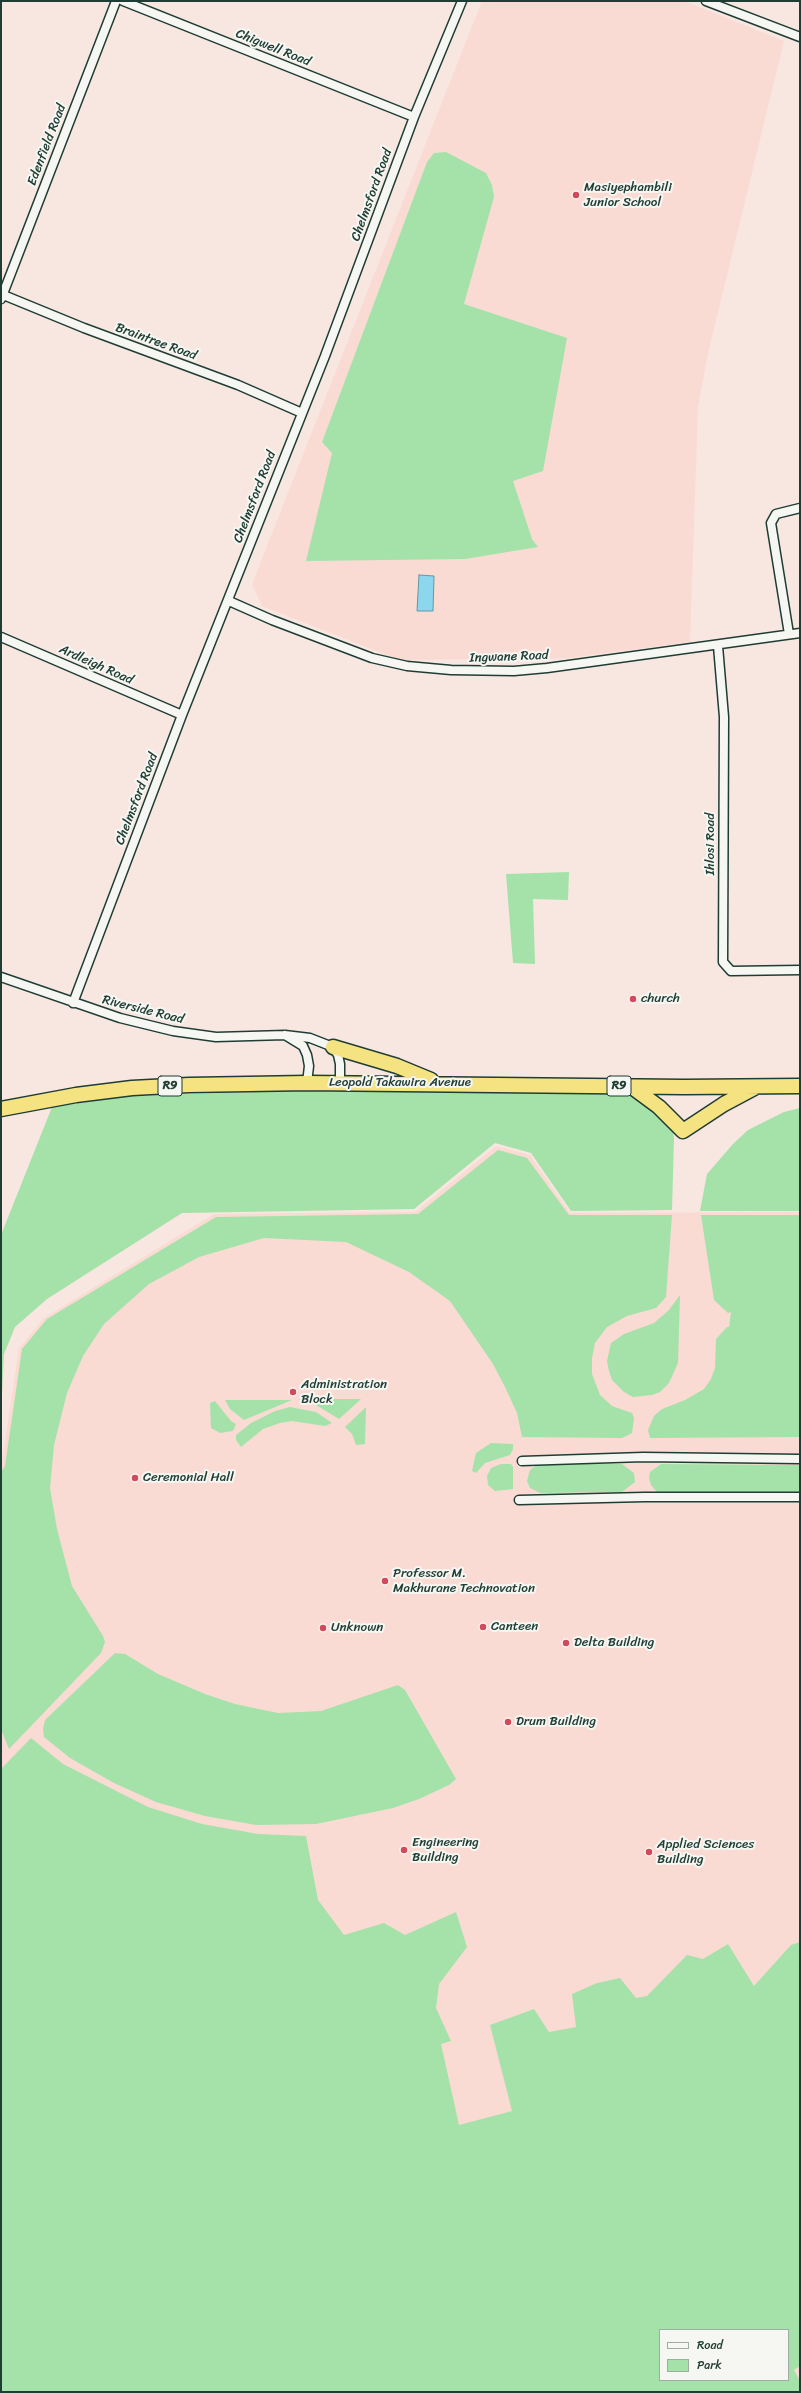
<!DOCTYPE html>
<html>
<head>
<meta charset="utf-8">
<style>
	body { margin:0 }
	#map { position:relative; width:801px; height:2393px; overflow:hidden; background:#f8e6e0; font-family:Sriracha,sans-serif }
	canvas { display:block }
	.frame { position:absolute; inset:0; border:2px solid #1f3d34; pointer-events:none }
	.legend { position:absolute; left:659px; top:2329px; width:130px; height:52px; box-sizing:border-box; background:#f6f6f2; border:1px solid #a0aca6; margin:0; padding:5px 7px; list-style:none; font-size:12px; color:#1f3d34 }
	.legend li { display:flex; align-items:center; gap:8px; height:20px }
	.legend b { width:20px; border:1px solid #a0aca6 }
</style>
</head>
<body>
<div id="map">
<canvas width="801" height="2393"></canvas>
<div class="frame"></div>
<ul class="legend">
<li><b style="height:5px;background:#f6f6f2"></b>Road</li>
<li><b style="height:11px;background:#a5e2a9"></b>Park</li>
</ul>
</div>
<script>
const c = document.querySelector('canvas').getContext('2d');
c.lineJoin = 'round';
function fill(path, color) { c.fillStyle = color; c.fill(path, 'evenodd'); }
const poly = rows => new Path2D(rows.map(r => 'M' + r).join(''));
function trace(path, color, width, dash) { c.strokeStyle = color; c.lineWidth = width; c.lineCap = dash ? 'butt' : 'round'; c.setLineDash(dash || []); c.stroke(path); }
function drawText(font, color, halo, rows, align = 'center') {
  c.font = font + ' Sriracha,sans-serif'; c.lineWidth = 4; c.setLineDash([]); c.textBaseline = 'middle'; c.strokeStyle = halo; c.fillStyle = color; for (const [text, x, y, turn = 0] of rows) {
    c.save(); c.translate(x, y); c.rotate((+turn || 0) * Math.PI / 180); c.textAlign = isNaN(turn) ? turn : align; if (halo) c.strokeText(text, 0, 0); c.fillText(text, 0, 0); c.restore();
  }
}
fill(poly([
	[482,1,684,1,784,41,709,349,698,406,690,642,569,658,399,660,262,606,252,584],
	[496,1146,530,1155,570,1213,800,1212,800,2392,255,2392,1,2014,1,1468,19,1348,44,1318,214,1214,415,1212],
	[660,2330,788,2330,788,2380,660,2380]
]), '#f9dbd3');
fill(poly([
	[446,152,486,173,492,185,494,197,464,304,567,338,543,471,513,481,532,539,538,547,465,559,306,561,332,453,322,442,427,162,434,153],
	[569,872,568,900,533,899,535,964,513,963,506,874],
	[285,1091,621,1093,640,1096,672,1125,674,1138,672,1210,571,1211,531,1153,495,1143,414,1209,182,1213,47,1299,15,1327,4,1354,1,1412,1,1235,52,1107,129,1096],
	[800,1108,800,1211,700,1211,707,1174,733,1144,748,1130,784,1112],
	[498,1150,527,1158,569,1215,672,1215,666,1297,656,1308,627,1316,607,1327,595,1343,592,1358,592,1374,600,1395,612,1406,632,1413,634,1418,632,1433,622,1438,522,1437,517,1413,505,1387,493,1364,450,1301,409,1272,346,1242,264,1238,199,1257,149,1284,104,1324,83,1356,67,1393,54,1445,50,1488,57,1529,72,1586,103,1636,105,1642,101,1653,9,1749,1,1729,1,1472,5,1466,22,1349,47,1319,216,1217,418,1214],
	[701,1215,800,1215,800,1437,650,1438,648,1430,654,1416,662,1409,685,1400,704,1389,711,1379,715,1368,716,1339,727,1327,729,1327,731,1312,728,1313,714,1300],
	[680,1295,678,1363,669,1383,660,1392,652,1395,633,1397,624,1392,612,1380,609,1371,607,1361,611,1343,624,1334,654,1323,669,1310],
	[298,1399,361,1399,339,1419,316,1405],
	[225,1400,292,1400,244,1420,230,1409],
	[215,1401,231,1421,236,1424,233,1431,220,1433,211,1428,210,1403],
	[290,1407,316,1412,332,1423,325,1426,292,1421,280,1423,263,1429,241,1447,236,1440,236,1435,251,1423,275,1411],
	[366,1407,365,1444,356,1445,352,1434,345,1427],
	[491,1443,513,1444,513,1449,510,1455,485,1463,476,1473,472,1471,476,1453],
	[540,1463,622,1464,634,1473,635,1482,622,1492,540,1493,530,1488,527,1481,530,1470],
	[501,1464,511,1464,513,1467,513,1489,495,1491,488,1485,487,1476,491,1468],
	[661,1464,800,1465,800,1493,657,1492,651,1485,649,1478,650,1472],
	[115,1653,125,1654,158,1674,205,1694,235,1704,278,1713,321,1711,398,1685,405,1690,456,1779,449,1785,419,1799,393,1808,316,1824,256,1825,205,1816,156,1802,114,1783,70,1758,44,1737,43,1729,45,1720],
	[31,1738,63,1764,148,1807,202,1824,258,1834,306,1836,318,1900,344,1935,384,1923,405,1935,456,1912,467,1947,439,1984,436,2008,451,2041,441,2044,459,2125,512,2111,490,2025,534,2009,549,2032,576,2027,572,1994,597,1983,620,1978,636,1998,647,1996,687,1955,703,1959,728,1944,754,1986,791,1945,800,1942,800,2366,794,2370,800,2381,800,2392,1,2392,1,1769],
	[660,2330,788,2330,788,2380,660,2380]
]), '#a5e2a9');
const water = poly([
	[419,575,434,576,433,611,417,611,419,575]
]);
fill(water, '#8dd7ee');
trace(water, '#6199a4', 1);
const minor = poly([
	[123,1,414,117],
	[706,1,800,37],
	[1,294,84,328,238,385,302,413],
	[1,299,116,1],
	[229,601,272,620,372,658,407,666,451,670,514,671,547,668,800,633],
	[789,634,771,523,776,514,800,508],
	[1,637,182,715],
	[718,646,724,717,723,962,731,971,800,970],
	[1,977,120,1018,173,1031,216,1037,285,1035,310,1038,333,1047,338,1055,340,1064,340,1083],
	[73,1003,182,715,325,356,414,117,462,1],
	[285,1035,303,1046,307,1055,309,1066,307,1083],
	[522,1461,643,1457,800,1459],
	[519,1500,644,1497,800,1497]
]);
const trunk = poly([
	[333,1047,397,1066,431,1080],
	[632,1087,659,1107,683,1131,724,1104,754,1088],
	[1,1109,76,1095,132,1088,189,1085,307,1083,684,1087,800,1086]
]);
trace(minor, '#1f3d34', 11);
trace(trunk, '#1f3d34', 17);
trace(minor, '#f6f6f2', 8);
trace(trunk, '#f5e382', 14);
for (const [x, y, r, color] of [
	[576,195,4,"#d1495b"],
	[633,999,4,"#d1495b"],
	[293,1392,4,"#d1495b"],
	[135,1478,4,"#d1495b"],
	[385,1581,4,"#d1495b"],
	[483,1627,4,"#d1495b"],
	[323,1628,4,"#d1495b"],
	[566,1643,4,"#d1495b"],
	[508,1722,4,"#d1495b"],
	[404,1850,4,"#d1495b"],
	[649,1852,4,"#d1495b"]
]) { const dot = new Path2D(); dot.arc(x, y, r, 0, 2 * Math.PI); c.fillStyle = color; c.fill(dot); trace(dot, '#f6f6f2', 1.5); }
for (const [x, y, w] of [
	[170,1086,24],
	[619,1086,24]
]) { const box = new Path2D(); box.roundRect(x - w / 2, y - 10, w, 20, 3); c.fillStyle = '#f6f6f2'; c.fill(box); trace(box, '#1f3d34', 1); }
drawText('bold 12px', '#1f3d34', null, [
	["R9",170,1086],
	["R9",619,1086]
]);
drawText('13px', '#1f3d34', '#f6f6f2', [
	["Chigwell Road",273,48,22],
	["Edenfield Road",47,145,-69],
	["Chelmsford Road",372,195,-70],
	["Braintree Road",156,342,20],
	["Chelmsford Road",255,497,-69],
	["Ingwane Road",509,657,-2],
	["Ardleigh Road",96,665,24],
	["Chelmsford Road",137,799,-69],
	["Ihlosi Road",711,844,-90],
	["Riverside Road",143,1010,14],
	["Leopold Takawira Avenue",400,1083]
]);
drawText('13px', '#1f3d34', '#f6f6f2', [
	["Masiyephambili",584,188],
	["Junior School",584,203],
	["church",641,999],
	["Administration",301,1385],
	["Block",301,1400],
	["Ceremonial Hall",143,1478],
	["Professor M.",393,1574],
	["Makhurane Technovation",393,1589],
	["Canteen",491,1627],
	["Unknown",331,1628],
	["Delta Building",574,1643],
	["Drum Building",516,1722],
	["Engineering",412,1843],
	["Building",412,1858],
	["Applied Sciences",657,1845],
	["Building",657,1860]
], 'left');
</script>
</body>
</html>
